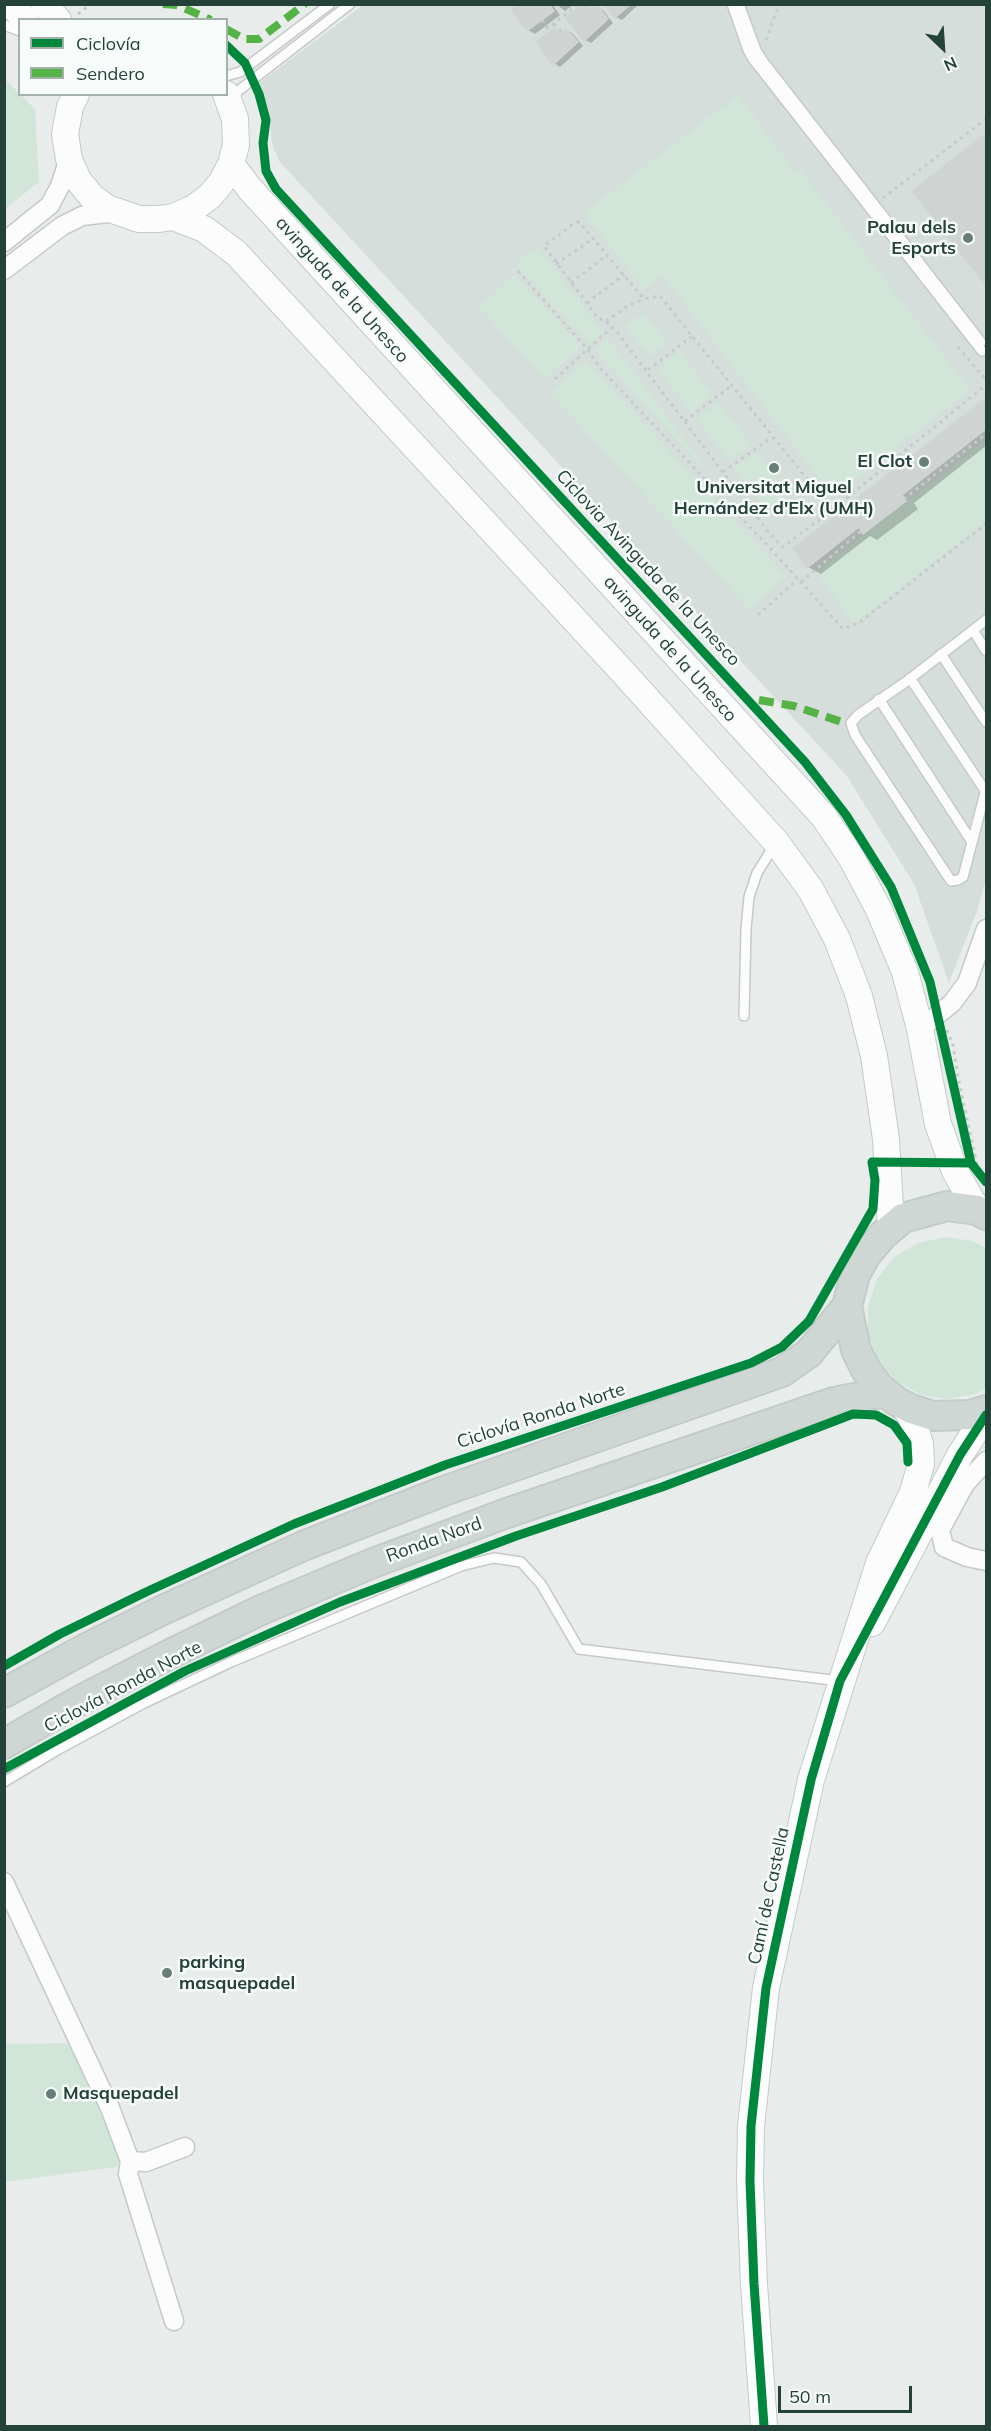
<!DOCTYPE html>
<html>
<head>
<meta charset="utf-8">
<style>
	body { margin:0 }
	#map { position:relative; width:991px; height:2431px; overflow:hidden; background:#e8edeb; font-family:Mulish,sans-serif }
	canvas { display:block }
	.frame { position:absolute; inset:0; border:6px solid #24423a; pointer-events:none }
	.legend { position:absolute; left:18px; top:18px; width:210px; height:78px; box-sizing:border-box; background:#f7fbf9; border:2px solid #a3b1ad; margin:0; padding:8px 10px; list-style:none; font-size:18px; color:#24423a }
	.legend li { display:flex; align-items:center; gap:12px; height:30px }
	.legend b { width:30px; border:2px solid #a3b1ad }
	.north { position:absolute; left:913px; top:18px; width:60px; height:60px; -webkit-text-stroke:4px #f7fbf9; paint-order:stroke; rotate:155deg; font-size:16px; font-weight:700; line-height:24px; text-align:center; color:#24423a }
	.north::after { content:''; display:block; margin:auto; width:21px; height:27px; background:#24423a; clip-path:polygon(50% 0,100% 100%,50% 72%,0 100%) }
	.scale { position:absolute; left:778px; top:2386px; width:134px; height:27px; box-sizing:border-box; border:3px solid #24423a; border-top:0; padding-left:8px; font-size:18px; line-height:21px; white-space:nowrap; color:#24423a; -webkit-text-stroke:4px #f7fbf9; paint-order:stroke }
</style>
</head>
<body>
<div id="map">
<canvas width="991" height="2431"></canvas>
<div class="frame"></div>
<ul class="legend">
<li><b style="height:8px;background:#00873e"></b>Ciclovía</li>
<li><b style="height:8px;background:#55b346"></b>Sendero</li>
</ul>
<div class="north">N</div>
<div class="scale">50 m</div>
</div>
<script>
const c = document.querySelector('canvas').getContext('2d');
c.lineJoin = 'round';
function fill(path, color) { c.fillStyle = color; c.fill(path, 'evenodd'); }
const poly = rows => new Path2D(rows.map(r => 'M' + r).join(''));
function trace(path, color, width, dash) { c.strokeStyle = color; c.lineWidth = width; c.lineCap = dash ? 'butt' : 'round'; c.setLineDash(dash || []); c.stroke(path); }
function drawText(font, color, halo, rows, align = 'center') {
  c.font = font + ' Mulish,sans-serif'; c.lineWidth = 5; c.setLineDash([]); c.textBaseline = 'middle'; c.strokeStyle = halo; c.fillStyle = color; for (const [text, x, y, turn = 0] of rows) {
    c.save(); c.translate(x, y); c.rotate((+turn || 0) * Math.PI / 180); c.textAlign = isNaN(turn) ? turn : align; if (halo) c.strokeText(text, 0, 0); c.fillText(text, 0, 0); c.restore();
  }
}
fill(poly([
	[363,5,986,5,986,879,978,908,949,983,914,884,846,775,279,161,272,144,269,112,259,83]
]), '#d6dedb');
fill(poly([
	[4,78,35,109,39,182,5,209],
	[738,95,795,172,800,169,970,390,833,497,663,276,644,290,584,213],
	[538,246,603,332,590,345,515,263],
	[514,274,581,346,545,379,479,307],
	[643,313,667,343,649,356,625,326],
	[607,337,716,482,595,350],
	[679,351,713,395,691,412,658,369],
	[586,361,786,576,750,610,550,393],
	[719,402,752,445,729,461,696,418],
	[986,440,986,521,854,624,816,572],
	[756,452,788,493,767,510,734,468],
	[946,1237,973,1241,986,1248,986,1388,976,1394,948,1399,921,1395,896,1381,878,1360,868,1333,868,1306,877,1279,894,1257,918,1243],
	[73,2043,120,2144,121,2159,116,2167,5,2182,4,2044]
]), '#d1e6d8');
fill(poly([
	[521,4,552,4,560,15,535,34,528,30,513,10],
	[556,4,574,4,565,11],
	[606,4,639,4,622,20,616,17],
	[585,5,592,11,597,7,603,10,613,23,591,43,585,40,568,19],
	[554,29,562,34,567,30,573,34,583,46,560,67,554,63],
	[986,135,986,283,914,191],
	[986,400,986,446,914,503,918,509,877,540,870,536,821,574,808,567,795,549]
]), '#0003');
const building = poly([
	[518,4,549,4,554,11,527,31,511,10,518,4],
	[583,4,590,10,597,5,608,19,584,41,566,18,583,4],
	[604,4,631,4,615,18,604,4],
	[554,28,559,34,566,29,578,42,553,65,536,42,554,28],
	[986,133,986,286,912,191,986,133],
	[986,398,986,429,902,495,906,501,863,534,859,527,807,568,793,548,986,398]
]);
fill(building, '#cfd4d2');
trace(building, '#d1d6d4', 1.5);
const lane = poly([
	[732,4,748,50,753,59,982,351],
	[739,4,756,50,762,60,981,342],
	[4,25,20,31],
	[226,76,240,72,330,4],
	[233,101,238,91,350,4],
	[986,620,907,681,858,715,851,723,855,735,951,881,958,880,963,877,986,789],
	[973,630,986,651],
	[941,654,986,722],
	[910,678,986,792],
	[879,699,972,842],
	[744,1016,746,929,749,897,757,873,775,844],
	[4,1782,59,1749,142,1704,231,1662,461,1566,494,1558,521,1562,541,1584,579,1649,840,1681]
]);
const street = poly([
	[4,242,50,205,60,186,69,159],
	[4,270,62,226,82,216,116,212],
	[920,1029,952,1003,967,983,986,929],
	[986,1461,965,1484,940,1530,944,1547,967,1557,986,1561],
	[4,1882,110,2108,130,2161,146,2162,185,2147],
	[130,2161,128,2174,174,2321]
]);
const secondary = poly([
	[11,4,25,20],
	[44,4,58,20],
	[76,94,70,107,65,134,69,159,78,180,92,197,107,208,139,219,159,219,173,217,194,208,210,196,221,183,231,164,236,145,235,119,226,94],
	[231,164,250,189,824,817,851,857,879,910,905,972,920,1029,938,1124,955,1171,977,1210],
	[173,217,204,229,236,253,621,670,776,842,811,890,837,939,859,996,874,1056,886,1139,891,1226],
	[872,1623,960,1455,986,1415],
	[764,2426,754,2284,750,2181,751,2126,766,1988,811,1780,879,1563,913,1492,921,1464,920,1444,913,1421,904,1405]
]);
const primary = poly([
	[986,1215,977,1210,947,1206,903,1218,883,1235,866,1255,855,1275,847,1306,856,1350,866,1370,879,1387,896,1401,911,1409,933,1416,970,1415,986,1410],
	[4,1693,90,1646,165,1609,303,1546,444,1491,782,1372,809,1353,847,1306],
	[4,1744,75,1703,170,1654,261,1610,373,1563,507,1513,834,1402,885,1392]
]);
trace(lane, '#c5cac8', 12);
trace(street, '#c5cac8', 21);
trace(secondary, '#c3cbc8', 28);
trace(primary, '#c3ccc9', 32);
trace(poly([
	[589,4,592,9],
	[78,14,91,4],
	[542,20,548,28,579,4],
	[554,24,562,32],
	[766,40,779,4],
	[883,198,986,119],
	[556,264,593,239],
	[518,271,588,350,599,367,781,560,843,629,860,622,986,524],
	[571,283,607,255],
	[587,303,624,275],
	[606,321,629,305,644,299],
	[958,347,986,380],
	[648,370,692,336],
	[555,379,612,327],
	[685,421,731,386],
	[723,472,772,437],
	[904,499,986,434],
	[832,510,783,547,769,533,616,331,606,321,598,318,544,246,573,224,579,222,644,299,660,296,832,510,986,385],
	[801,582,861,531],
	[758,615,798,579],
	[947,1030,953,1045,958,1077,977,1165]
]), '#c3ccca', 3, [3, 4.5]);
trace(lane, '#fcfcfc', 9);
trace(street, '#fcfcfc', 18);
trace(secondary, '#fcfcfc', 26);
trace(primary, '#cfd7d5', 28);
trace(poly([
	[163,4,177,5,211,20],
	[226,29,244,39,259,39,305,4],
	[759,700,794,706,845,723]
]), '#55b346', 8, [15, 8]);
trace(poly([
	[226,45,245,63,259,94,266,120,263,143,266,171,276,189,805,762,846,815,891,887,930,982,971,1163,986,1182],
	[4,1666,60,1634,146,1592,294,1524,445,1465,751,1363,782,1347,809,1321,873,1209,875,1180,872,1162,971,1163],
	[4,1769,185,1671,340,1602,516,1536,662,1487,853,1414,876,1415,894,1425,907,1443,908,1462],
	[764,2426,754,2284,750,2181,751,2126,766,1988,811,1780,840,1681,960,1455,986,1415]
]), '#00873e', 9);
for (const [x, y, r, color] of [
	[968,238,6,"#697e78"],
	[924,462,6,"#697e78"],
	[774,468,6,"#697e78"],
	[167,1973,6,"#697e78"],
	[51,2094,6,"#697e78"]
]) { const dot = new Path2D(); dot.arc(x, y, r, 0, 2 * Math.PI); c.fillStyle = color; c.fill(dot); trace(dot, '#f7fbf9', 2); }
drawText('bold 18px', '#24423a', '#f7fbf9', [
	["Palau dels",956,228],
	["Esports",956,249],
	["El Clot",912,462],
	["Universitat Miguel",774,488,"center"],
	["Hernández d'Elx (UMH)",774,509,"center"],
	["parking",179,1963,"left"],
	["masquepadel",179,1984,"left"],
	["Masquepadel",63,2094,"left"]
], 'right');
drawText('18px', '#24423a', '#f7fbf9', [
	["avinguda de la Unesco",342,290,48],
	["Ciclovia Avinguda de la Unesco",648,568,47],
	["avinguda de la Unesco",670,649,48],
	["Ciclovía Ronda Norte",541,1416,-18],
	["Ronda Nord",434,1540,-20],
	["Ciclovía Ronda Norte",123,1687,-28],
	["Camí de Castella",769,1896,-78]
]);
</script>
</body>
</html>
